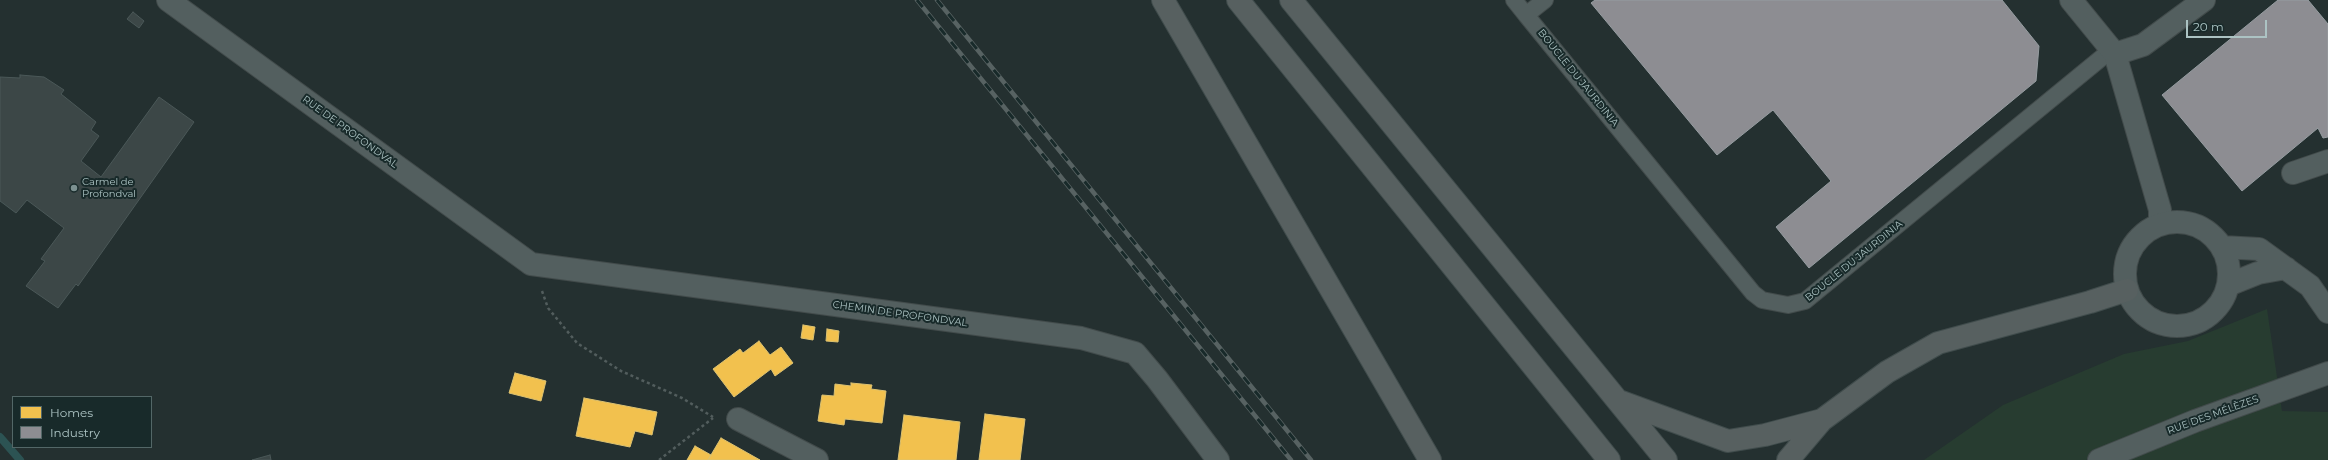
<!DOCTYPE html>
<html>
<head>
<meta charset="utf-8">
<style>
	body { margin:0 }
	#map { position:relative; width:2328px; height:460px; overflow:hidden; background:#243030; font-family:Montserrat,sans-serif }
	canvas { display:block }
	.legend { position:absolute; left:12px; top:396px; width:140px; height:52px; box-sizing:border-box; background:#182a2a; border:1px solid #536767; margin:0; padding:5px 7px; list-style:none; font-size:12px; color:#acc3c3 }
	.legend li { display:flex; align-items:center; gap:8px; height:20px }
	.legend b { width:20px; border:1px solid #536767 }
	.scale { position:absolute; left:2186px; top:20px; width:81px; height:18px; box-sizing:border-box; border:2px solid #acc3c3; border-top:0; padding-left:5px; font-size:12px; line-height:14px; white-space:nowrap; color:#acc3c3; -webkit-text-stroke:3px #182a2a; paint-order:stroke }
</style>
</head>
<body>
<div id="map">
<canvas width="2328" height="460"></canvas>
<ul class="legend">
<li><b style="height:11px;background:#f2c14e"></b>Homes</li>
<li><b style="height:11px;background:#8d8d92"></b>Industry</li>
</ul>
<div class="scale">20 m</div>
</div>
<script>
const c = document.querySelector('canvas').getContext('2d');
c.lineJoin = 'round';
function fill(path, color) { c.fillStyle = color; c.fill(path, 'evenodd'); }
const poly = rows => new Path2D(rows.map(r => 'M' + r).join(''));
function trace(path, color, width, dash) { c.strokeStyle = color; c.lineWidth = width; c.lineCap = dash ? 'butt' : 'round'; c.setLineDash(dash || []); c.stroke(path); }
function drawText(font, color, halo, rows, align = 'center') {
  c.font = font + ' Montserrat,sans-serif'; c.lineWidth = 4; c.setLineDash([]); c.textBaseline = 'middle'; c.strokeStyle = halo; c.fillStyle = color; for (const [text, x, y, turn = 0] of rows) {
    c.save(); c.translate(x, y); c.rotate((+turn || 0) * Math.PI / 180); c.textAlign = isNaN(turn) ? turn : align; if (halo) c.strokeText(text, 0, 0); c.fillText(text, 0, 0); c.restore();
  }
}
fill(poly([
	[2267,309,2282,411,2328,412,2328,460,1924,460,2003,405,2124,354,2188,341]
]), '#273c30');
const homes = poly([
	[803,325,815,327,813,340,801,338,803,325],
	[827,329,839,331,838,342,826,341,827,329],
	[759,341,770,355,781,347,793,363,775,376,771,369,734,397,713,369,740,349,743,353,759,341],
	[515,373,546,381,541,401,509,393,515,373],
	[851,383,872,385,871,389,886,391,882,423,845,419,844,425,818,421,822,395,834,396,835,384,851,386,851,383],
	[584,398,657,412,652,435,635,431,630,447,576,436,584,398],
	[985,414,1025,419,1020,460,979,460,985,414],
	[904,415,960,422,956,460,898,460,904,415],
	[721,438,760,460,708,460,721,438],
	[695,446,711,455,708,460,687,460,695,446]
]);
fill(homes, '#f2c14e');
trace(homes, '#ddc271', 1);
const industry = poly([
	[1595,0,2002,0,2039,46,2036,81,1809,268,1776,227,1831,181,1773,110,1717,155,1591,3,1595,0],
	[2278,0,2308,0,2328,24,2328,137,2323,138,2318,128,2242,191,2162,95,2278,0]
]);
fill(industry, '#8d8d92');
trace(industry, '#969da1', 1);
trace(poly([
	[0,437,20,460]
]), '#2c5353', 8);
const building = poly([
	[133,12,144,21,139,28,127,19,133,12],
	[20,75,44,77,64,90,61,94,96,122,91,130,99,136,81,161,101,177,159,97,194,122,78,286,76,284,58,308,26,286,45,261,41,259,64,228,27,200,16,213,0,201,0,77,20,78,20,75],
	[270,455,271,460,252,460,270,455]
]);
fill(building, '#3c4747');
trace(building, '#4b5858', 1);
const service = poly([
	[1514,0,1526,15],
	[1545,0,1526,15,1753,293,1762,300,1788,305,1805,301,2111,50]
]);
const minor = poly([
	[168,0,531,264,1081,338,1135,353,1157,379,1218,460],
	[2071,0,2115,54,2160,210,2160,224],
	[2115,54,2143,45,2204,0],
	[2293,173,2328,161],
	[738,419,817,460]
]);
const tertiary = poly([
	'2125 274a52 52 0 1 1 104 0a52 52 0 1 1-104 0Z',
	[2222,247,2259,249,2310,286,2328,312],
	[2228,285,2258,273,2286,268],
	[2099,460,2195,421,2328,373]
]);
const trunk = poly([
	[1163,0,1430,460],
	[1238,0,1609,460],
	[1291,0,1666,460],
	[1619,401,1728,441,1765,435,1822,420],
	[1788,460,1822,420,1887,372,1938,343,2090,302,2127,290]
]);
trace(service, '#424b4b', 18);
trace(minor, '#424b4b', 24);
trace(tertiary, '#424b4b', 24);
trace(trunk, '#404c4c', 24);
trace(poly([
	[542,291,548,308,577,343,621,371,682,398,713,417],
	[659,460,713,418]
]), '#525d5d', 2.5, [3, 3]);
trace(service, '#535f5f', 16);
trace(minor, '#535f5f', 22);
trace(tertiary, '#535f5f', 22);
trace(trunk, '#576060', 22);
const rail = poly([
	[917,0,1291,460],
	[937,0,1311,460]
]);
trace(rail, '#576262', 4.5);
trace(rail, '#182a2a', 3, [9]);
for (const [x, y, r, color] of [
	[74,188,4,"#7c9090"]
]) { const dot = new Path2D(); dot.arc(x, y, r, 0, 2 * Math.PI); c.fillStyle = color; c.fill(dot); trace(dot, '#182a2a', 1.5); }
drawText('10px', '#acc3c3', '#182a2a', [
	["BOUCLE DU JAURDINIA",1578,78,51],
	["RUE DE PROFONDVAL",350,132,36],
	["BOUCLE DU JAURDINIA",1854,261,-39],
	["CHEMIN DE PROFONDVAL",900,314,8],
	["RUE DES MÉLÈZES",2213,415,-20]
]);
drawText('10px', '#acc3c3', '#182a2a', [
	["Carmel de",82,182],
	["Profondval",82,194]
], 'left');
</script>
</body>
</html>
